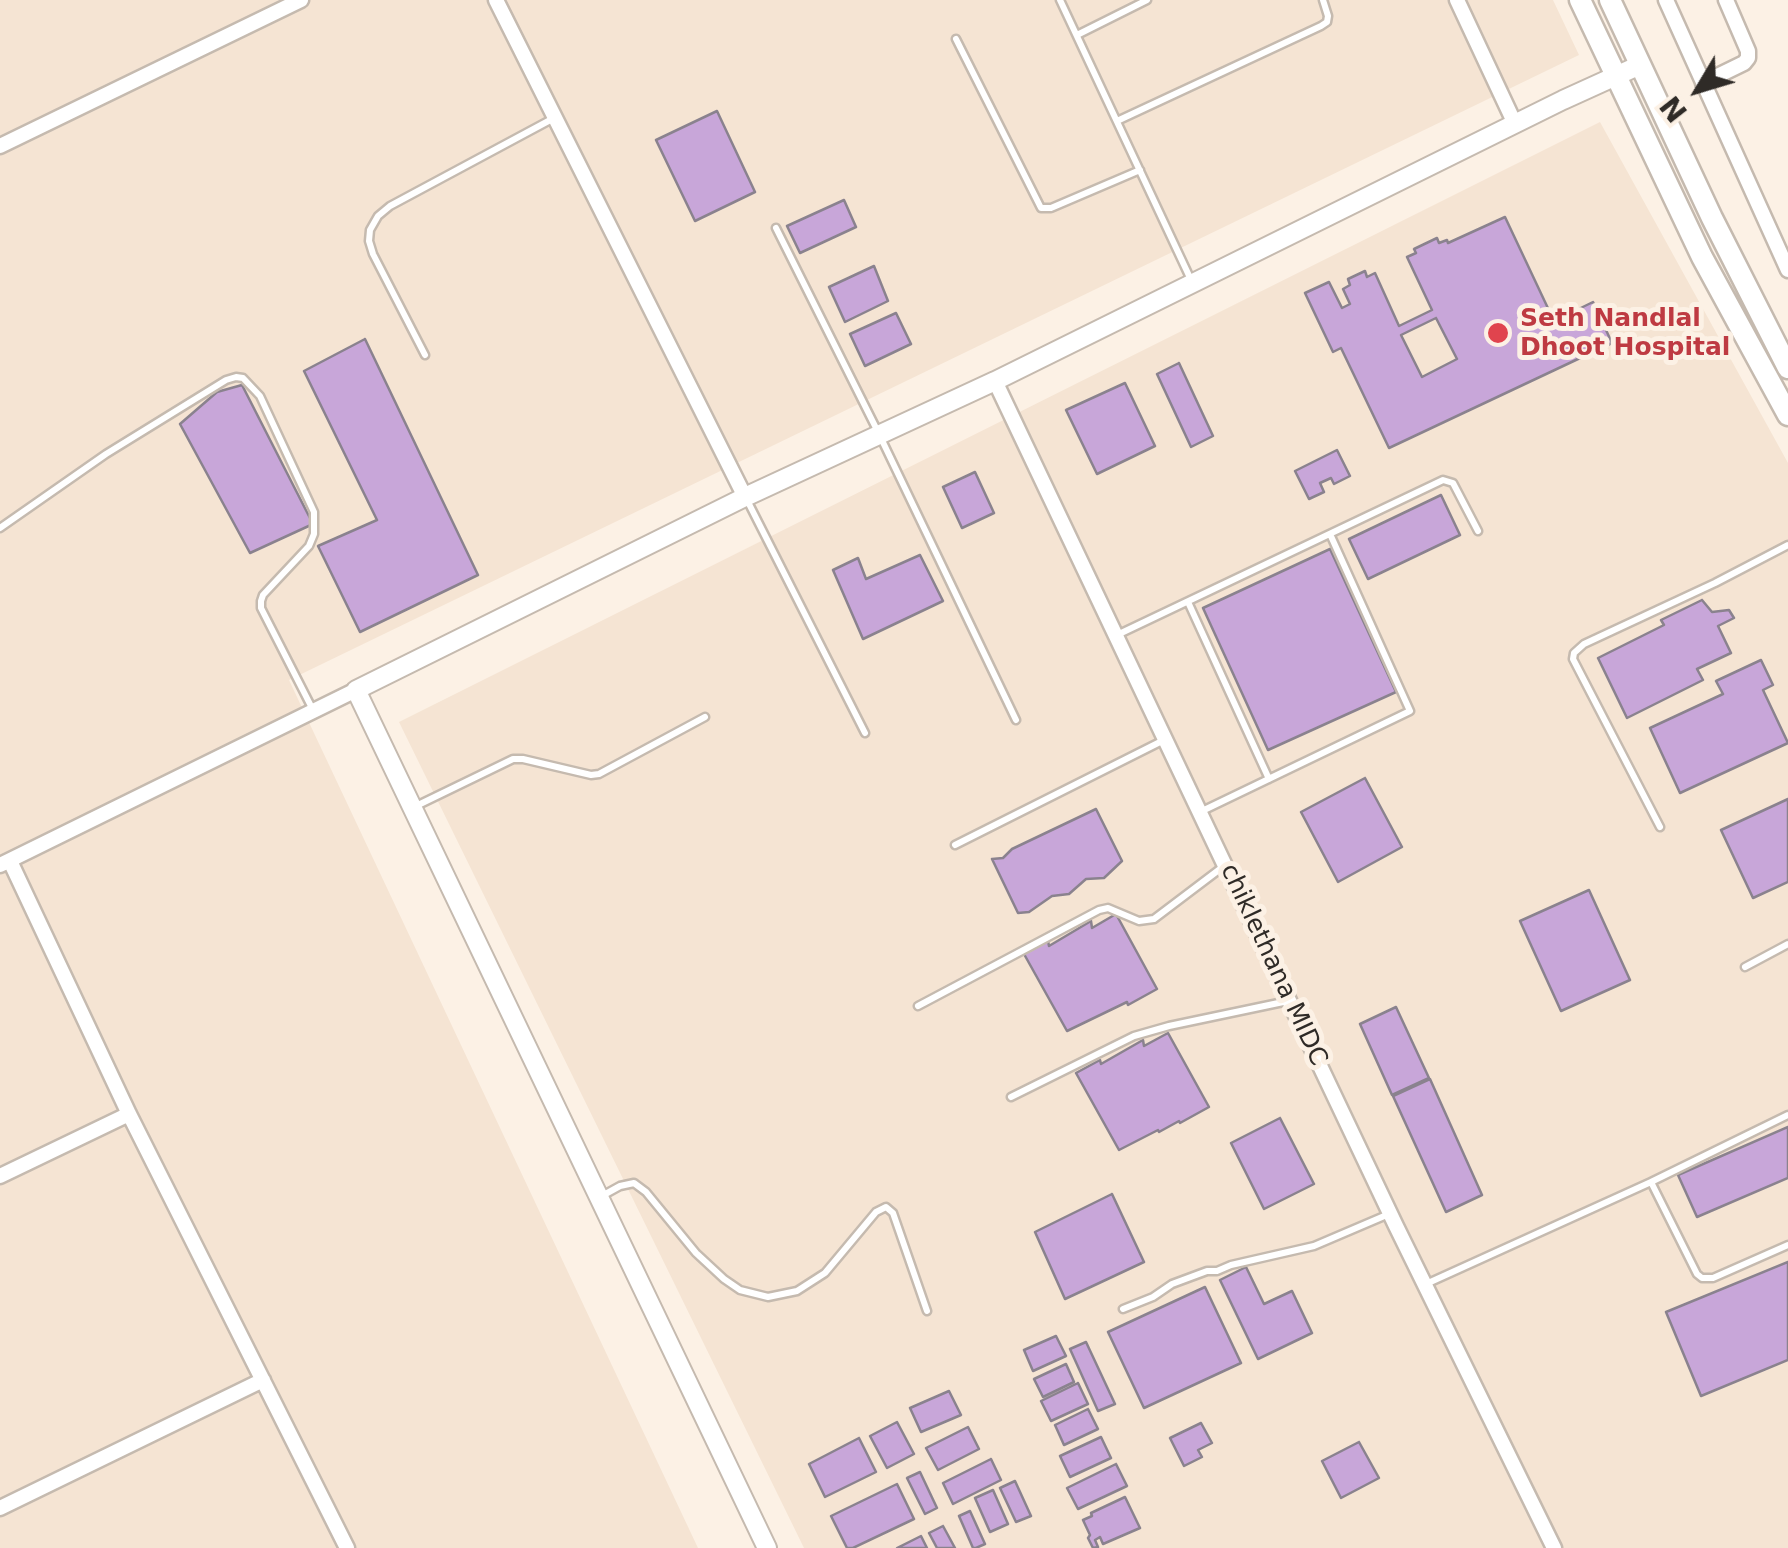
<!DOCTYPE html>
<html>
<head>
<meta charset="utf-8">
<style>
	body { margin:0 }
	#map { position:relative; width:1788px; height:1548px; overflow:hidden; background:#fcf1e5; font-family:"DejaVu Sans",sans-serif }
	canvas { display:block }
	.north { position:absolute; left:1648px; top:40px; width:100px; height:100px; -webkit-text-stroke:8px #fcf1e5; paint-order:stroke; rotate:232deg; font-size:28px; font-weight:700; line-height:40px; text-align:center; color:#2f2b27 }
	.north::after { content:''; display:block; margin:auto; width:35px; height:45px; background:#2f2b27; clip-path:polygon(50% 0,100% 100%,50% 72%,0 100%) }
</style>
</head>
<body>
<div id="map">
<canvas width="1788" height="1548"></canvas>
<div class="north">N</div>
</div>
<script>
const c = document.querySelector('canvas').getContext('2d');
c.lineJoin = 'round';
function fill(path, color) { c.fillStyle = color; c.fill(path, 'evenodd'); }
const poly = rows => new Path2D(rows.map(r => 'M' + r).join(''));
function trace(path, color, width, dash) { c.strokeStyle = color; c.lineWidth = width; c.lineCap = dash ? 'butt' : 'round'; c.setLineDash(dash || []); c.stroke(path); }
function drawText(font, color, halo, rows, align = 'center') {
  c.font = font + ' "DejaVu Sans",sans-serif'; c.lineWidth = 10; c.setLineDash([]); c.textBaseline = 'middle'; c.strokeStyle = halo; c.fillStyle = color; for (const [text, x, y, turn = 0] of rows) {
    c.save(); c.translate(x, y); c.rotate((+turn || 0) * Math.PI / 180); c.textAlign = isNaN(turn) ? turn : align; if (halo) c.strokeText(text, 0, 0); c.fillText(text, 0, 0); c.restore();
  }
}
fill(poly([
	[0,0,1553,0,1579,55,289,680,698,1548,0,1548],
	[1600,122,1788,463,1788,1548,804,1548,399,722]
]), '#f5e4d3');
const building = poly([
	[717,111,755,192,695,221,656,140,717,111],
	[844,200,856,227,800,253,787,226,844,200],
	[1505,217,1554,321,1593,302,1612,343,1389,448,1341,348,1333,352,1305,293,1329,282,1342,308,1350,304,1343,289,1350,285,1348,279,1365,271,1367,277,1375,273,1399,326,1432,310,1407,257,1416,253,1414,249,1437,238,1439,243,1447,240,1448,243,1505,217],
	[1436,318,1457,359,1422,377,1401,335,1436,318],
	[874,266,888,301,845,322,829,287,874,266],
	[896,313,911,344,865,366,850,334,896,313],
	[365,339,478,575,360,632,318,546,377,520,304,371,365,339],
	[1179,363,1213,436,1191,447,1157,374,1179,363],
	[1125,383,1155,446,1097,474,1066,410,1125,383],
	[242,385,313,524,250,553,180,424,217,392,242,385],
	[1337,450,1350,476,1334,484,1331,478,1320,483,1324,492,1309,499,1295,471,1337,450],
	[975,472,994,513,962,528,943,487,975,472],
	[1441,495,1460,535,1368,579,1349,539,1441,495],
	[1330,549,1396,692,1268,750,1203,608,1330,549],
	[920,555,943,601,863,639,833,570,858,558,866,579,920,555],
	[1702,600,1712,612,1729,610,1734,618,1718,626,1731,653,1697,669,1703,680,1627,718,1598,658,1664,625,1661,620,1702,600],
	[1761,660,1773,685,1763,690,1788,743,1680,793,1650,728,1723,694,1716,681,1761,660],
	[1365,778,1402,847,1338,882,1301,812,1365,778],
	[1788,799,1788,882,1753,898,1721,830,1788,799],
	[1096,809,1122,861,1104,878,1086,879,1069,894,1052,896,1029,912,1018,913,992,859,1003,858,1012,849,1096,809],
	[1589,890,1630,980,1561,1011,1520,921,1589,890],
	[1116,914,1157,989,1128,1005,1127,1002,1067,1031,1024,954,1048,941,1049,946,1091,921,1092,928,1116,914],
	[1396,1007,1429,1078,1392,1095,1360,1024,1396,1007],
	[1168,1033,1209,1107,1180,1123,1179,1121,1159,1132,1158,1130,1119,1150,1076,1073,1100,1060,1101,1064,1143,1040,1144,1046,1168,1033],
	[1430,1079,1482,1195,1446,1212,1393,1096,1430,1079],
	[1280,1118,1314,1184,1264,1209,1231,1143,1280,1118],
	[1788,1127,1788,1178,1697,1217,1678,1175,1788,1127],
	[1112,1194,1144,1262,1065,1299,1035,1232,1112,1194],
	[1788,1262,1788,1360,1701,1396,1666,1312,1788,1262],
	[1246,1267,1264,1304,1292,1291,1312,1333,1258,1359,1220,1280,1246,1267],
	[1205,1287,1241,1363,1144,1408,1108,1332,1205,1287],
	[1056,1336,1066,1356,1033,1371,1024,1350,1056,1336],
	[1086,1342,1115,1404,1098,1411,1070,1349,1086,1342],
	[1066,1364,1074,1382,1043,1397,1034,1379,1066,1364],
	[1078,1383,1088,1404,1051,1421,1041,1401,1078,1383],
	[949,1391,961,1415,921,1432,910,1408,949,1391],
	[1088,1409,1098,1429,1064,1445,1055,1425,1088,1409],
	[897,1422,914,1454,887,1468,870,1436,897,1422],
	[1201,1423,1212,1443,1198,1450,1202,1457,1184,1466,1170,1438,1201,1423],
	[968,1427,979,1449,938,1470,926,1448,968,1427],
	[1101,1437,1111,1458,1070,1477,1060,1456,1101,1437],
	[859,1438,876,1472,825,1497,809,1464,859,1438],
	[1359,1442,1379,1478,1341,1498,1322,1461,1359,1442],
	[991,1459,1001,1480,953,1504,943,1483,991,1459],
	[1116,1464,1127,1486,1078,1509,1067,1488,1116,1464],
	[920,1472,937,1508,925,1514,907,1478,920,1472],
	[1015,1481,1031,1516,1016,1522,1000,1488,1015,1481],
	[897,1484,914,1519,853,1548,847,1548,831,1516,897,1484],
	[993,1490,1008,1524,990,1532,975,1498,993,1490],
	[1125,1497,1140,1528,1103,1544,1100,1537,1095,1540,1098,1547,1093,1548,1088,1538,1090,1535,1083,1520,1092,1516,1091,1513,1125,1497],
	[970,1511,985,1544,976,1548,973,1548,959,1516,970,1511],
	[943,1526,955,1548,937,1548,929,1533,943,1526],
	[921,1536,927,1548,897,1548,921,1536]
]);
fill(building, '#c8a6d9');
trace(building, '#8a828e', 2.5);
const service = poly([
	[1060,0,1192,282],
	[1077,35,1147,0],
	[956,39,1041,208,1051,208,1140,170],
	[1117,121,1321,26,1327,22,1328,16,1323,0],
	[776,228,879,434,1016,720],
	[425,355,373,254,369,241,370,230,378,216,390,206,554,118],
	[746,498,865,733],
	[0,528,106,454,226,380,236,377,243,378,260,396,314,512,314,534,309,546,263,595,261,601,261,608,313,710],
	[1188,602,1269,779],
	[1117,635,1443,480,1453,483,1478,531],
	[414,807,513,759,523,759,591,775,599,774,705,717],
	[1200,812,1410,711,1330,534],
	[1660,827,1573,659,1574,653,1584,644,1715,583,1788,545],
	[955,845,1164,740],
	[1745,967,1788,944],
	[918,1006,1099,910,1108,908,1139,921,1154,919,1224,866],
	[1011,1097,1134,1036,1169,1026,1288,1001],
	[1651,1182,1697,1274,1702,1278,1713,1278,1788,1245],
	[600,1197,620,1186,634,1183,646,1192,696,1253,724,1279,740,1290,768,1297,797,1291,825,1273,876,1212,886,1207,893,1213,927,1311],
	[1426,1284,1651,1182,1788,1115],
	[1123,1309,1153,1297,1172,1284,1207,1271,1217,1271,1231,1265,1314,1246,1389,1214]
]);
const minor = poly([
	[496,0,745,497],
	[1457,0,1515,124],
	[1666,0,1788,270],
	[1703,83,1744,63,1748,58,1748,51,1726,0],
	[0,146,301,0],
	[995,381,1396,1226,1554,1548],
	[10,861,129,1114,347,1548],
	[0,865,356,690],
	[0,1176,129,1114],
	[0,1508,263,1380]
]);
const tertiary = poly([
	[767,1548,356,690,745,497,995,381,1563,100,1640,65]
]);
const primary = poly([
	[1580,0,1702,257,1788,415],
	[1610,0,1712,218,1788,368]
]);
trace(service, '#c5baaf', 11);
trace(minor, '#c5baaf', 19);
trace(tertiary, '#c5baaf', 22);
trace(primary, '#c5baaf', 25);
trace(service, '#fff', 6);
trace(minor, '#fff', 14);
trace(tertiary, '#fff', 18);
trace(primary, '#fff', 20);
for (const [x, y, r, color] of [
	[1498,333,12,"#e0444e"]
]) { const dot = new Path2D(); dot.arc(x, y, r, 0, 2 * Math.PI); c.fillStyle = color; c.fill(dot); trace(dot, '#fcf1e5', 4); }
drawText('bold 25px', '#be3a42', '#fcf1e5', [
	["Seth Nandlal",1520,319],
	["Dhoot Hospital",1520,348]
], 'left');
drawText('25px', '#2f2b27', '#fcf1e5', [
	["chiklethana MIDC",1273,965,65]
]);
</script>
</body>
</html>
